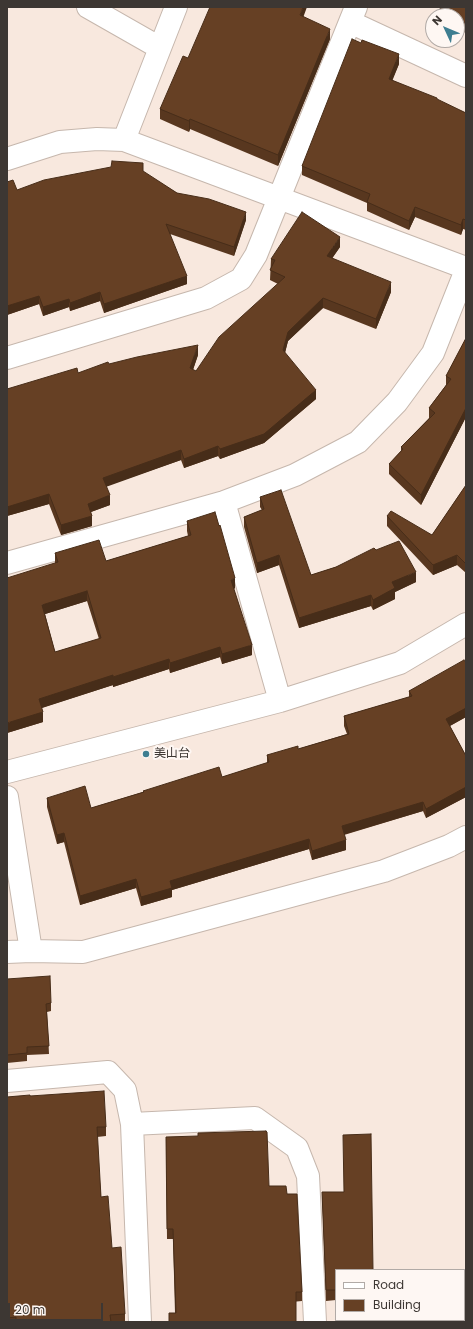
<!DOCTYPE html>
<html>
<head>
<meta charset="utf-8">
<style>
	body { margin:0 }
	#map { position:relative; width:473px; height:1329px; overflow:hidden; background:#f8e8de; font-family:Poppins,sans-serif }
	canvas { display:block }
	.frame { position:absolute; inset:0; border:8px solid #3d3733; pointer-events:none }
	.legend { position:absolute; left:335px; top:1269px; width:130px; height:52px; box-sizing:border-box; background:#fef7f3; border:1px solid #b1aaa6; margin:0; padding:5px 7px; list-style:none; font-size:12px; color:#3d3733 }
	.legend li { display:flex; align-items:center; gap:8px; height:20px }
	.legend b { width:20px; border:1px solid #b1aaa6 }
	.north { position:absolute; left:425px; top:8px; width:40px; height:40px; box-sizing:border-box; background:#fef7f3; border:1px solid #b1aaa6; border-radius:50%; rotate:314deg; font-size:11px; font-weight:700; line-height:16px; text-align:center; color:#3d3733 }
	.north::after { content:''; display:block; margin:auto; width:14px; height:18px; background:#3e7e91; clip-path:polygon(50% 0,100% 100%,50% 72%,0 100%) }
	.scale { position:absolute; left:8px; top:1303px; width:95px; height:18px; box-sizing:border-box; border:2px solid #3d3733; border-top:0; padding-left:5px; font-size:12px; line-height:14px; white-space:nowrap; color:#3d3733; -webkit-text-stroke:3px #fef7f3; paint-order:stroke }
</style>
</head>
<body>
<div id="map">
<canvas width="473" height="1329"></canvas>
<div class="frame"></div>
<ul class="legend">
<li><b style="height:5px;background:#fff"></b>Road</li>
<li><b style="height:11px;background:#664024"></b>Building</li>
</ul>
<div class="north">N</div>
<div class="scale">20 m</div>
</div>
<script>
const c = document.querySelector('canvas').getContext('2d');
c.lineJoin = 'round';
const poly = rows => new Path2D(rows.map(r => 'M' + r).join(''));
function trace(path, color, width, dash) { c.strokeStyle = color; c.lineWidth = width; c.lineCap = dash ? 'butt' : 'round'; c.setLineDash(dash || []); c.stroke(path); }
function fill(path, color) { c.fillStyle = color; c.fill(path, 'evenodd'); }
function drawText(font, color, halo, rows, align = 'center') {
  c.font = font + ' Poppins,"Noto Sans JP",sans-serif'; c.lineWidth = 4; c.setLineDash([]); c.textBaseline = 'middle'; c.strokeStyle = halo; c.fillStyle = color; for (const [text, x, y, turn = 0] of rows) {
    c.save(); c.translate(x, y); c.rotate((+turn || 0) * Math.PI / 180); c.textAlign = isNaN(turn) ? turn : align; if (halo) c.strokeText(text, 0, 0); c.fillText(text, 0, 0); c.restore();
  }
}
const minor = poly([
	[88,7,160,48],
	[350,22,466,76],
	[124,140,176,7],
	[7,159,60,142,97,139,124,140,466,268],
	[7,358,206,298,241,279,256,255,356,7],
	[224,502,280,701],
	[7,563,224,502,295,475,358,442,397,402,433,353,466,270],
	[7,772,280,701,400,663,466,624],
	[7,797,31,951],
	[7,952,31,951,83,952,384,871,449,846,466,837],
	[7,1081,108,1072,125,1090,132,1124,140,1322],
	[132,1124,255,1118,297,1148,308,1176,315,1322],
	[464,1317,466,1317],
	[347,1322,394,1320]
]);
trace(minor, '#c6b7ad', 24);
trace(minor, '#fff', 22);
fill(poly([
	[466,7,466,33,457,29,457,16,439,16,439,11],
	[303,17,330,39,278,166,190,129,189,132,160,119,160,109,188,58],
	[361,43,399,64,392,80,466,113,466,230,463,229,461,235,415,217,409,230,367,211,367,203,302,175,302,166],
	[143,172,177,193,246,220,234,256,170,234,187,284,104,313,100,301,70,311,69,307,43,316,39,304,7,315,7,182,17,190],
	[340,247,332,258,391,292,376,329,323,308,288,341,285,353,316,399,264,443,220,459,218,456,184,468,181,460,106,486,110,505,91,512,92,526,61,535,49,504,7,516,7,389,78,373,109,364,198,355,193,370,196,371,278,284,270,280,271,259],
	[466,338,466,417,421,505,389,474,389,464,401,451,401,447,429,418,429,408,446,385,446,376],
	[466,485,466,573,457,565,433,575,387,526,387,516,432,535],
	[260,497,311,575,336,567,376,550,416,582,395,592,395,599,373,610,371,606,299,628,279,565,257,573,244,527,244,517,262,510,260,507],
	[187,521,235,588,234,589,252,655,222,664,220,657,170,673,169,669,113,687,113,685,41,708,43,722,7,733,55,563,55,553,106,561,188,536,187,531],
	[87,601,99,639,55,652,45,614],
	[466,663,466,717,450,726,466,756,466,797,426,818,423,811,344,835,346,850,312,860,309,849,172,890,172,897,141,906,136,888,80,905,64,842,57,844,47,807,47,798,91,808,143,792,143,791,222,777,267,763,267,755,298,749,347,734,344,726,344,716,409,697,409,691],
	[7,979,51,1003,51,1011,47,1012,49,1054,27,1055,27,1061,7,1063],
	[30,1096,106,1127,106,1136,97,1137,101,1197,125,1314,125,1322,7,1322,7,1097],
	[166,1137,269,1186,287,1194,302,1292,302,1301,175,1313,173,1239,167,1239],
	[322,1192,336,1270,336,1300,326,1301]
]), '#58371f');
fill(poly([
	[303,7,307,7,300,26,300,15],
	[330,29,330,39,278,166,278,155],
	[399,54,399,64,389,89,389,79],
	[190,119,190,129,189,132,189,121],
	[415,207,415,217,409,230,409,221],
	[246,212,246,220,234,256,234,247],
	[463,219,463,229,461,235,461,225],
	[340,237,340,247,327,266,327,256],
	[187,276,187,284,104,313,104,304],
	[391,282,391,292,376,329,376,319],
	[100,292,100,301,70,311,70,303],
	[39,296,39,304,7,315,7,306],
	[323,298,323,308,288,341,283,360,283,350,288,332],
	[69,299,69,307,43,316,43,307],
	[198,345,198,355,190,378,190,368],
	[316,390,316,399,264,443,220,459,220,449],
	[466,408,466,417,421,505,421,495],
	[218,446,218,456,184,468,184,459],
	[181,450,181,460,103,488,103,478],
	[49,494,49,504,7,516,7,507],
	[110,495,110,505,88,513,88,504],
	[92,516,92,526,61,535,61,525],
	[279,555,279,565,257,573,257,563],
	[457,555,457,565,433,575,433,565],
	[416,572,416,582,395,592,395,599,373,610,373,600,392,582],
	[235,578,235,588,231,590,231,580],
	[87,591,87,601,42,615,42,605],
	[371,595,371,606,299,628,299,618],
	[252,645,252,655,222,664,222,654],
	[220,647,220,657,170,673,170,663],
	[169,659,169,669,113,687,113,677],
	[113,675,113,685,39,709,39,699],
	[466,708,466,717,446,728,446,719],
	[43,712,43,722,7,733,7,723],
	[466,787,466,797,426,818,426,809],
	[423,802,423,811,342,835,342,826],
	[64,833,64,842,57,844,57,835],
	[309,839,309,849,172,890,172,897,141,906,141,897,170,881],
	[346,840,346,850,312,860,312,851],
	[136,879,136,888,80,905,80,896]
]), '#472d19');
const building = poly([
	[210,7,303,7,300,15,330,29,278,155,190,119,189,121,160,109,183,56,188,58,210,7],
	[441,7,466,7,466,23,457,19,457,16,450,16,439,11,441,7],
	[352,39,361,43,362,40,399,54,389,79,437,98,437,99,466,113,466,220,463,219,461,225,415,207,409,221,367,202,370,194,302,166,352,39],
	[112,161,143,163,143,171,177,193,209,199,246,212,234,247,166,224,187,276,104,304,100,292,70,303,69,299,43,307,39,296,7,306,7,182,13,180,17,190,44,180,111,167,112,161],
	[302,212,340,237,327,256,391,282,376,319,323,298,288,332,283,350,316,390,264,434,220,449,218,446,184,459,181,450,103,478,110,495,88,504,92,516,61,525,49,494,7,507,7,389,77,368,78,373,108,362,109,364,137,357,198,345,190,368,196,371,219,337,285,277,270,270,275,260,271,259,302,212],
	[466,338,466,408,421,495,389,464,403,449,401,447,435,413,429,408,451,379,446,376,466,338],
	[466,485,466,564,457,555,433,565,387,516,391,511,432,535,466,485],
	[281,490,311,575,336,567,374,548,376,550,399,541,416,572,392,582,395,588,373,600,371,595,299,618,279,555,257,563,244,517,264,509,260,497,281,490],
	[215,512,219,526,220,525,235,578,231,580,252,645,222,654,220,647,170,663,169,659,113,677,113,675,39,699,43,712,7,723,7,578,58,562,55,553,99,540,106,561,191,535,187,521,215,512],
	[87,591,101,638,55,652,42,605,87,591],
	[464,660,466,663,466,708,446,719,466,756,466,787,426,809,423,802,342,826,346,840,312,851,309,839,170,881,172,888,141,897,136,879,80,896,64,833,57,835,47,798,85,786,91,808,144,792,143,791,219,767,222,777,269,762,267,755,298,746,298,749,349,734,344,716,412,696,409,691,464,660],
	[50,976,51,1003,46,1004,49,1046,27,1047,27,1053,7,1055,7,979,50,976],
	[104,1091,106,1127,97,1127,101,1197,108,1196,112,1248,121,1247,125,1314,110,1315,111,1322,16,1322,16,1317,7,1318,7,1097,30,1095,30,1096,104,1091],
	[266,1131,267,1132,269,1186,286,1186,287,1194,297,1194,302,1292,296,1292,296,1322,169,1322,169,1313,176,1313,173,1229,167,1229,166,1137,198,1136,198,1133,266,1131],
	[371,1134,373,1270,336,1270,336,1290,326,1290,322,1192,344,1192,343,1135,371,1134]
]);
fill(building, '#664024');
trace(building, '#472d19', 1);
for (const [x, y, r, color] of [
	[146,754,4,"#3e7e91"]
]) { const dot = new Path2D(); dot.arc(x, y, r, 0, 2 * Math.PI); c.fillStyle = color; c.fill(dot); trace(dot, '#fef7f3', 1.5); }
drawText('12px', '#3d3733', '#fef7f3', [
	["美山台",154,754]
], 'left');
</script>
</body>
</html>
